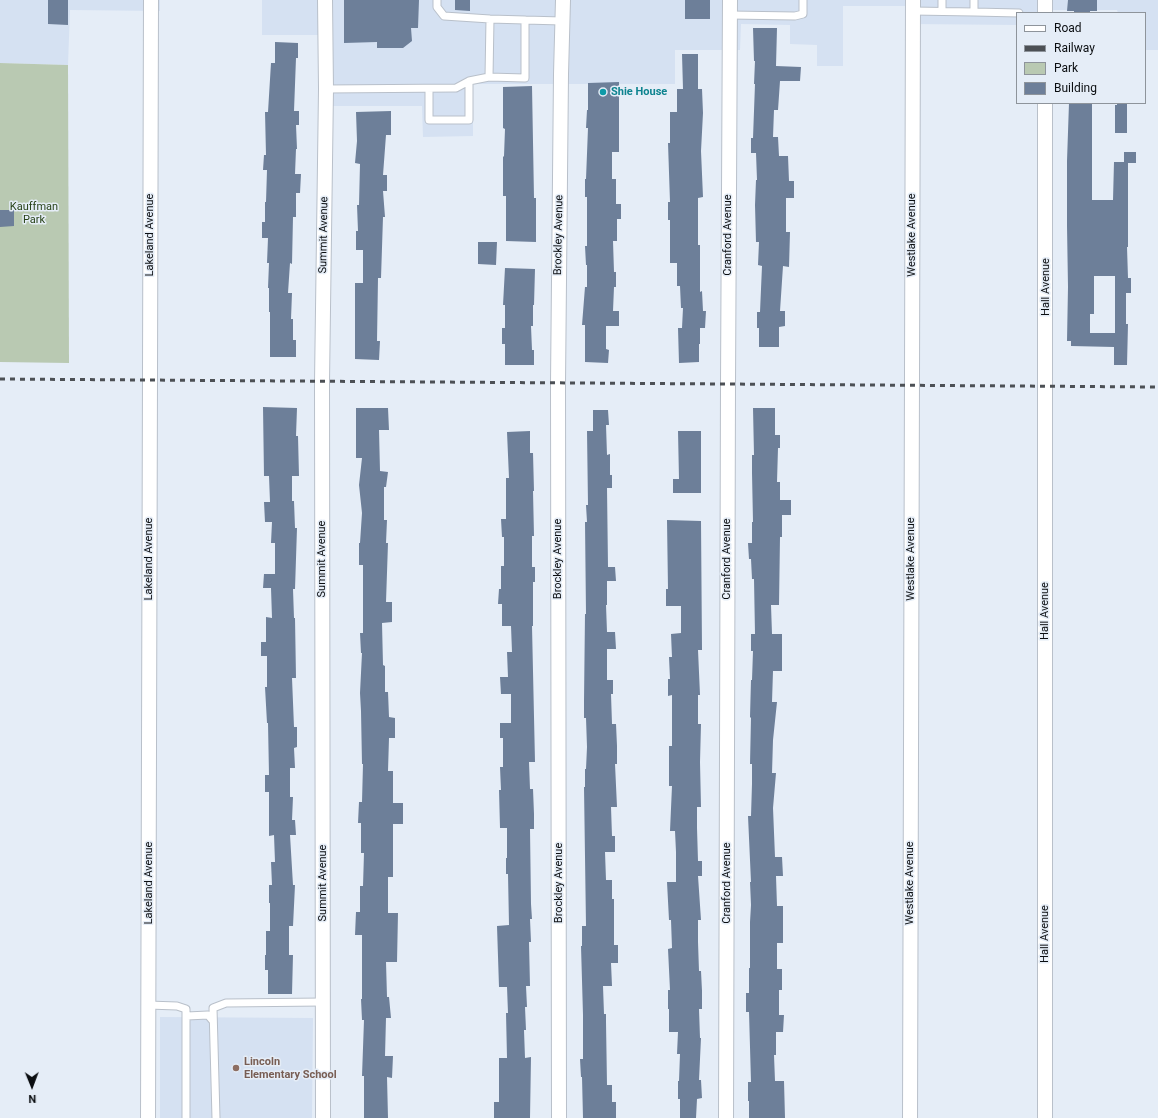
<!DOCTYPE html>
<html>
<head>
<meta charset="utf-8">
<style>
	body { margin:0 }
	#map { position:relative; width:1158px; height:1118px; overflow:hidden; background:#e5edf7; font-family:Roboto,sans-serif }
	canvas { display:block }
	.legend { position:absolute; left:1016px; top:12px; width:130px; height:92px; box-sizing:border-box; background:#e5edf7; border:1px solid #8e949b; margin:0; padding:5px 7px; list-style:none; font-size:12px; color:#0b0e11 }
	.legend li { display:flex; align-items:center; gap:8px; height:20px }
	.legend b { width:20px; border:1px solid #8e949b }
	.north { position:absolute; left:12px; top:1066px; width:40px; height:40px; -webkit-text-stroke:3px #e5edf7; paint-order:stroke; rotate:179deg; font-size:11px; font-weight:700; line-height:16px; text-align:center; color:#0b0e11 }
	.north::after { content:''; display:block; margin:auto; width:14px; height:18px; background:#0b0e11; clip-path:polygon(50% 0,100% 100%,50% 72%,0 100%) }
</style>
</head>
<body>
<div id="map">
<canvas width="1158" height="1118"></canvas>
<ul class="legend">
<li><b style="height:5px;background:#fff"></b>Road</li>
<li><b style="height:5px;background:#4c5055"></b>Railway</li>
<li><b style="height:11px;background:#b9c9b2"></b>Park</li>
<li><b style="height:11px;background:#6d7f99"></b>Building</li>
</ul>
<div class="north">N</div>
</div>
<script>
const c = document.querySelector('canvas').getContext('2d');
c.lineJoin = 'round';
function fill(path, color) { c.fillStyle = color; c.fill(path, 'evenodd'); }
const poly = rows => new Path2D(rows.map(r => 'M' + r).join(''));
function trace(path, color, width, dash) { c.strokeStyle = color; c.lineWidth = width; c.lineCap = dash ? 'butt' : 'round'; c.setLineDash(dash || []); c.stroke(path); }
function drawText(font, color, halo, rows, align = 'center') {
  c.font = font + ' Roboto,sans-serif'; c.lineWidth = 3; c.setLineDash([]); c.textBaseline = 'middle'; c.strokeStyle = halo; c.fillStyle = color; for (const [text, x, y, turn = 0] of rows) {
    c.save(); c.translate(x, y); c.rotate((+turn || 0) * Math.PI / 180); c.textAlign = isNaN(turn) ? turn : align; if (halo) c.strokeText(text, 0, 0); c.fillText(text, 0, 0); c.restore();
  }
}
fill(poly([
	[0,0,160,0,160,11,70,10,68,65,0,63],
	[262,0,1158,0,1158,50,1145,50,1145,13,1118,13,1117,10,1043,10,1043,13,1017,13,1017,25,911,24,911,6,843,6,843,66,817,66,817,45,790,44,790,25,741,24,740,50,675,50,675,84,473,84,473,136,423,137,422,106,323,106,323,35,262,35],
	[160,1017,313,1018,312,1118,160,1118]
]), '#d5e1f2');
fill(poly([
	[0,63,68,65,69,363,0,362]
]), '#b9c9b2');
fill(poly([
	[48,0,68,0,68,25,48,24],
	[344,0,419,0,418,28,411,28,412,41,403,48,377,48,377,42,344,43],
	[455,0,470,0,470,11,455,10],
	[685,0,710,0,710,19,685,19],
	[1068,0,1097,0,1097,11,1090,11,1090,13,1074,13,1074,11,1067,11],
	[753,28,777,28,776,66,801,67,800,81,780,81,778,110,774,110,773,137,778,137,779,156,788,156,789,181,794,181,794,198,786,198,786,232,790,232,789,267,783,266,780,311,785,311,785,326,779,327,779,347,759,347,759,328,757,328,757,312,760,312,762,266,758,265,759,242,756,242,755,205,756,180,757,180,756,153,751,153,751,138,753,138,755,84,754,84,755,61,754,61],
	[275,42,298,43,298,58,296,58,294,111,299,111,299,125,296,125,297,149,296,149,295,174,301,174,300,193,296,193,296,217,293,217,292,264,290,263,288,293,292,293,291,319,293,319,293,340,296,340,296,357,270,357,270,312,269,312,269,288,268,288,269,263,267,263,268,238,262,238,262,222,265,222,265,202,266,202,267,170,263,170,264,155,266,155,265,112,268,112,271,63,275,63],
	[682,54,698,54,698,89,702,89,703,113,701,151,703,197,698,198,698,245,700,245,700,292,702,291,703,311,706,311,705,328,700,328,700,344,699,344,699,362,679,363,678,328,682,328,683,308,681,308,680,286,677,286,677,263,670,263,670,220,668,220,668,202,670,202,668,143,670,143,670,112,677,112,677,89,683,89],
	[619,82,619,152,612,152,612,179,616,179,616,204,621,204,621,219,617,219,617,241,613,241,614,272,616,272,616,287,614,287,613,311,619,311,619,326,606,326,606,349,609,350,608,363,585,362,585,325,582,325,585,287,587,287,587,265,586,265,585,246,587,246,587,197,585,197,585,179,586,179,588,128,586,128,587,110,588,110,588,83],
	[532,86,534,198,536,198,536,242,506,241,506,196,503,196,503,157,504,156,505,129,503,128,503,87],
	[1069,103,1092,103,1092,200,1113,200,1114,162,1124,162,1124,152,1136,152,1136,163,1128,163,1128,247,1127,247,1128,278,1131,278,1131,293,1126,293,1126,324,1128,324,1127,365,1114,365,1114,347,1071,346,1071,341,1067,341,1068,287,1067,226,1067,161],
	[1094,276,1115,276,1115,333,1090,333,1090,314,1094,314],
	[1117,103,1127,103,1127,133,1115,133,1115,105,1117,105],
	[391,111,391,135,386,135,383,175,387,175,387,191,383,191,385,217,383,217,381,278,378,278,377,341,380,341,379,360,355,359,355,283,363,283,363,250,356,250,356,231,358,231,357,205,359,205,360,164,355,163,357,141,356,112],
	[0,210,14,210,14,226,0,227],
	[478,242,497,242,496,265,478,264],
	[505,268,535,269,534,305,533,305,533,326,531,326,532,350,534,350,534,365,505,365,505,344,502,344,502,328,505,328,505,305,503,305],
	[263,407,297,408,296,436,298,436,299,476,292,476,292,501,294,501,295,528,297,528,295,589,293,589,294,618,295,618,296,678,292,678,294,727,297,727,297,747,294,748,295,768,290,768,290,797,293,797,292,820,295,820,296,835,290,835,293,885,295,885,293,926,289,926,289,955,293,955,292,994,268,994,268,970,265,970,265,955,266,955,266,931,270,931,270,903,269,903,269,885,272,885,271,862,275,862,274,835,269,836,269,792,265,792,265,775,269,775,268,723,267,723,265,687,267,687,267,656,261,656,261,642,266,642,266,617,272,618,271,588,263,588,264,574,275,574,275,543,271,543,272,522,265,522,264,502,270,502,269,476,264,476],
	[356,408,388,408,389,430,379,430,380,471,388,472,386,487,384,487,384,520,387,520,386,543,388,543,386,602,392,602,392,622,382,623,383,665,385,666,385,692,388,692,389,717,395,718,395,738,389,738,388,771,393,771,393,803,403,803,403,824,393,824,393,877,388,877,388,913,398,913,397,962,386,962,387,997,389,997,391,1018,386,1018,385,1056,393,1056,392,1078,387,1077,388,1118,364,1118,364,1076,362,1076,364,1020,362,1020,361,999,362,999,362,935,355,935,356,912,360,912,360,886,363,886,364,853,361,853,361,823,358,823,359,802,362,802,363,764,362,764,361,711,360,693,362,653,361,653,360,633,363,633,363,565,359,565,359,543,360,543,362,513,359,485,362,458,356,458],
	[753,408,775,408,775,435,780,435,780,448,778,448,777,482,780,482,780,500,791,500,791,515,782,515,782,537,780,537,779,605,771,605,772,634,782,634,782,671,773,671,772,702,777,702,773,740,772,773,776,773,773,808,775,857,782,857,783,876,776,876,777,906,783,906,783,943,777,943,777,969,782,969,782,990,779,990,779,1015,784,1015,783,1032,776,1032,776,1055,774,1055,775,1081,784,1081,785,1118,749,1118,749,1101,748,1101,748,1082,751,1082,749,1012,746,1012,746,993,749,993,749,968,750,968,750,922,751,905,750,882,751,882,748,816,751,816,752,784,752,764,750,764,751,718,750,717,751,680,752,680,753,651,751,651,751,634,755,634,754,579,752,579,751,559,749,559,748,543,752,543,752,522,753,522,752,473,752,455,754,455],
	[593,410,608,410,609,425,606,425,607,455,610,454,610,475,612,475,612,488,607,488,608,567,615,567,616,581,607,581,607,605,606,605,607,632,615,632,616,649,607,649,607,680,613,680,613,694,611,694,612,724,616,724,617,746,617,764,615,764,617,807,611,807,612,836,615,836,615,852,605,852,606,880,612,880,612,899,614,899,614,945,618,945,618,963,611,963,612,986,603,986,604,1014,606,1014,606,1022,607,1085,612,1085,612,1102,616,1102,616,1118,583,1118,582,1077,581,1077,580,1059,583,1059,583,1015,581,946,582,946,582,926,586,926,584,787,585,787,585,769,586,769,587,747,586,718,584,718,584,701,585,614,586,614,585,522,587,522,586,505,588,505,587,431,593,431],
	[530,431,530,453,533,453,534,491,533,491,534,536,532,536,532,567,535,567,535,582,533,582,533,626,532,626,535,762,529,762,530,789,533,789,534,814,534,829,530,829,531,904,532,919,530,919,531,942,529,942,530,986,526,986,527,1007,525,1007,526,1030,524,1030,525,1058,531,1057,530,1118,494,1118,494,1102,499,1102,499,1058,507,1058,506,1013,508,1013,507,987,499,987,497,926,509,925,508,874,506,874,506,858,507,858,507,828,500,828,499,790,501,790,500,767,503,767,503,738,500,738,500,723,511,723,511,694,501,694,500,677,508,677,507,652,512,652,511,626,502,626,502,604,498,604,499,589,501,589,501,566,504,566,504,537,502,537,501,519,506,519,506,478,509,478,507,432],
	[678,431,701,431,701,493,673,493,673,479,679,479],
	[667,520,701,521,702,650,698,650,700,695,698,695,698,724,701,724,700,762,701,807,697,807,697,828,698,861,702,861,702,876,698,876,701,920,698,920,698,942,699,971,701,971,702,991,702,1009,699,1009,700,1038,701,1038,699,1080,701,1080,702,1098,697,1099,696,1118,680,1118,680,1099,678,1099,678,1081,679,1081,680,1054,677,1054,678,1032,669,1032,669,1009,668,1009,668,990,670,990,668,949,672,948,671,920,669,920,667,882,676,882,676,852,675,831,670,831,672,786,669,786,669,746,672,746,672,695,668,696,668,679,670,679,669,657,672,657,671,634,681,633,681,606,666,606,666,589,668,589]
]), '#6d7f99');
const service = poly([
	[437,0,437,7,444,16,490,19,525,20,525,78,489,77],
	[913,11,974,12,974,0],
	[942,11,942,0],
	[974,12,1019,13],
	[730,15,795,16,803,14,803,0],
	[525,20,562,21],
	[326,89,456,88,469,81,489,77,490,19],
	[429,89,429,120,469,120,469,81],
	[148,1005,177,1006,186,1009,186,1118],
	[187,1016,208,1015,213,1021],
	[216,1118,213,1008,226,1003,323,1002]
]);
const minor = poly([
	[1045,13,1045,0],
	[148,1118,151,0],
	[323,1118,322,382,326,89,325,0],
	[559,1118,558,383,561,74,563,0],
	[726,1118,728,384,730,0],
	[910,1118,913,0],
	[1045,1118,1045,103]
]);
trace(service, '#b9c0ca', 9);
trace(minor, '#b9c0ca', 16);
trace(service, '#fff', 7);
trace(minor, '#fff', 14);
trace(poly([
	[0,379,1158,387]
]), '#4c5055', 3, [5, 5]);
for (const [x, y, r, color] of [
	[603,92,4,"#0f9aa8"],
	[236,1068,4,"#8d6e63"]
]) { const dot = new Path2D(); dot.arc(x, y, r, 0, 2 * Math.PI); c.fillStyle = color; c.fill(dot); trace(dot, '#e5edf7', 1.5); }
drawText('bold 11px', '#0d838f', '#e5edf7', [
	["Shie House",611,92]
], 'left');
drawText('11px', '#274218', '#e5edf7', [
	["Kauffman",34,207],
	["Park",34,220]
]);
drawText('11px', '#0b0e11', '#e5edf7', [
	["Lakeland Avenue",150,235,-90],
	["Summit Avenue",324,235,-89],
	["Brockley Avenue",559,235,-89],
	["Cranford Avenue",728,235,-90],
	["Westlake Avenue",912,235,-90],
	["Hall Avenue",1046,287,-90],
	["Lakeland Avenue",149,559,-90],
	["Summit Avenue",322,559,-90],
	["Brockley Avenue",558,559,-90],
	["Cranford Avenue",727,559,-90],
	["Westlake Avenue",911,559,-90],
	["Hall Avenue",1045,611,-90],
	["Lakeland Avenue",149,883,-90],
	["Summit Avenue",323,883,-90],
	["Brockley Avenue",559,883,-90],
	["Cranford Avenue",727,883,-90],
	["Westlake Avenue",910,883,-90],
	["Hall Avenue",1045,934,-90]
]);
drawText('bold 11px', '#785e54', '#e5edf7', [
	["Lincoln",244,1062],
	["Elementary School",244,1075]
], 'left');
</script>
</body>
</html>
